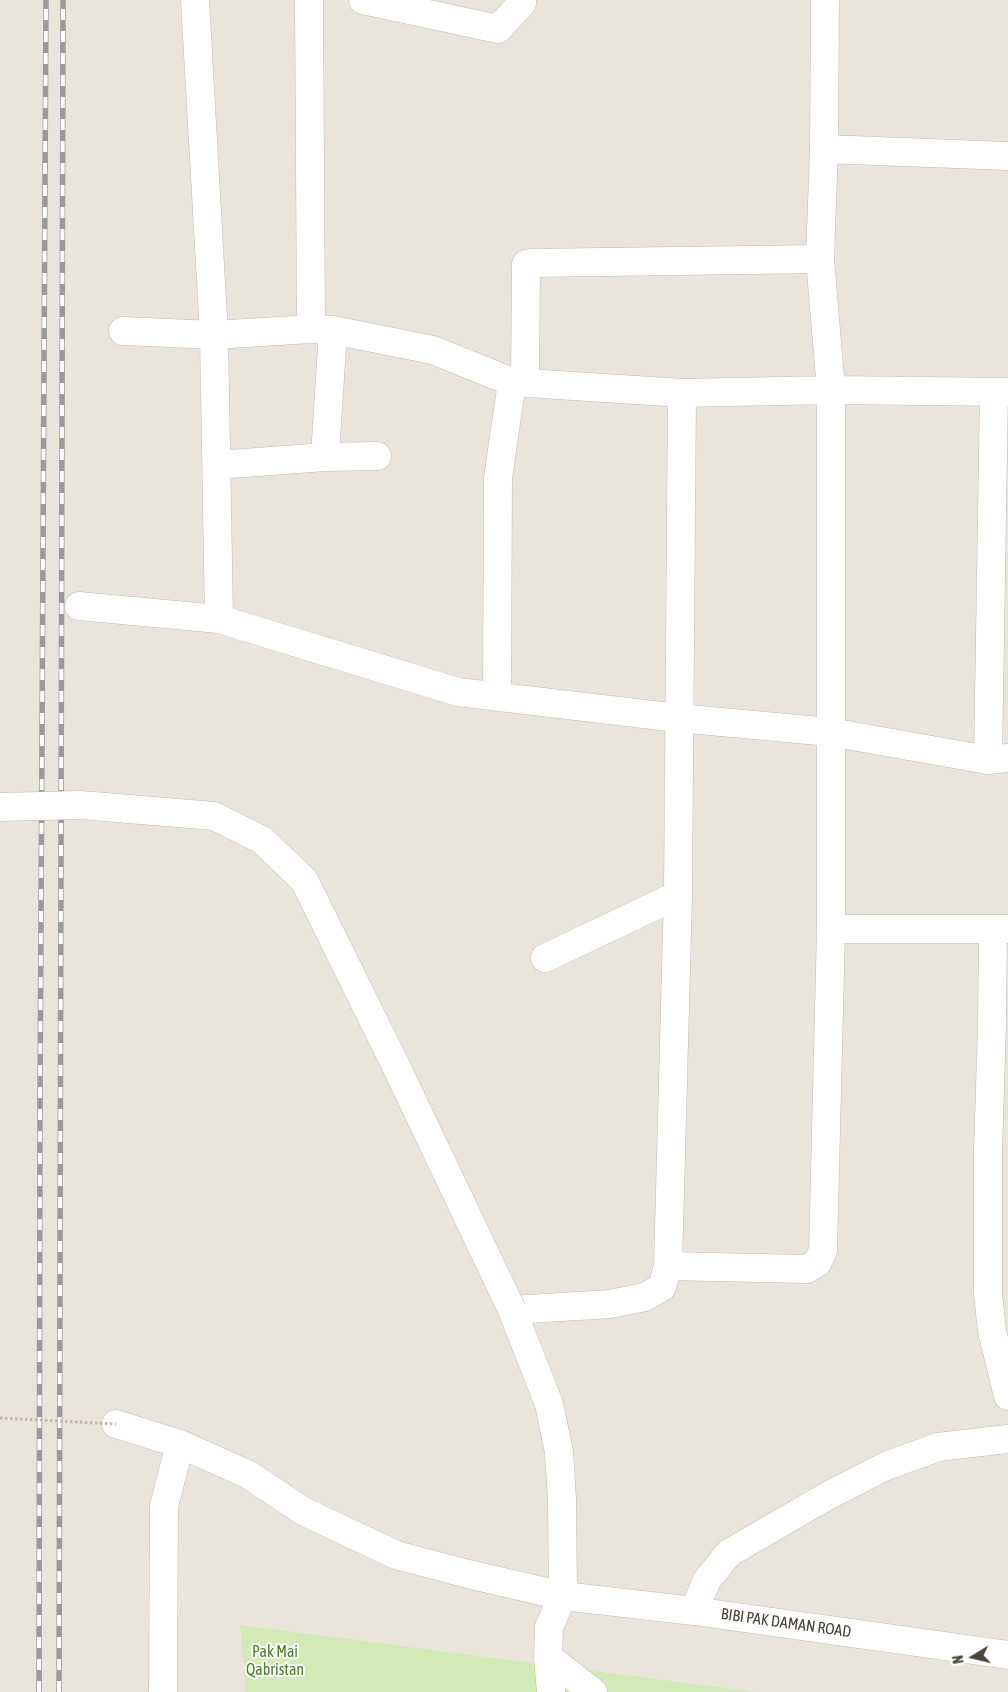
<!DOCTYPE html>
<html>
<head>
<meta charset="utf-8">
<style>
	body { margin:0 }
	#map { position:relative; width:1008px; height:1692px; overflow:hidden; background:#f6f3ec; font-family:"Asap Condensed",sans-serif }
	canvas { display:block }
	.north { position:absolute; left:948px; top:1632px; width:50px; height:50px; -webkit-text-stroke:4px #fff; paint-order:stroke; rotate:261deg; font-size:14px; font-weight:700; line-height:20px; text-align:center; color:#4b4439 }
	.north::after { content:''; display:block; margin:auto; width:18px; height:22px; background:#4b4439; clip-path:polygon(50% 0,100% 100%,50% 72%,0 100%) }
</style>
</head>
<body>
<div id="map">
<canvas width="1008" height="1692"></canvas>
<div class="north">N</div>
</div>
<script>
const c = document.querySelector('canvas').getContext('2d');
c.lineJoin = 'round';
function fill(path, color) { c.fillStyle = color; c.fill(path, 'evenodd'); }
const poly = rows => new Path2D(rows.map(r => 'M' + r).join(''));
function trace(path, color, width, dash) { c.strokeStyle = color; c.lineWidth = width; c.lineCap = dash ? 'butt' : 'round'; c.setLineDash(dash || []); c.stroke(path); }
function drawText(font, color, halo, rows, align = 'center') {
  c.font = font + ' "Asap Condensed",sans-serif'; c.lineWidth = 4; c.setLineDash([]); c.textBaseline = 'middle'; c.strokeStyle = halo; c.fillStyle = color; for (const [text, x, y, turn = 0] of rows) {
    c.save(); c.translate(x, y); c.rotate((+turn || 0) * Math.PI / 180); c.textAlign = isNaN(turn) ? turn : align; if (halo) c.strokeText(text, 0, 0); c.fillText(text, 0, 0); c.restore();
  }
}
fill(poly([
	[0,0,1008,0,1008,1692,0,1692]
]), '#eae5da');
fill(poly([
	[240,1625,755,1692,246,1692]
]), '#d2eab5');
const minor = poly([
	[195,0,214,335,219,619],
	[309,0,311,329],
	[363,0,498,29,522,3,522,0],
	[824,149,1008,156],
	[123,331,214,335,311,329,333,330,433,350,512,382,682,393,831,390,1008,392],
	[525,382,526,264,531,263,820,259],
	[325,457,333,330],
	[217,465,325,457,377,456],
	[79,606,219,619,458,692,678,718,830,732,988,760,1008,758],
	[497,697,498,478,512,382],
	[988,760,994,392],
	[831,929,1008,929],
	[993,930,992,1025,988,1151,988,1294,992,1331,1008,1396],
	[545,958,678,895],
	[668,1266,807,1269,817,1263,823,1251,831,929,831,390,820,259,824,149,825,0],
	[116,1424,180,1444,249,1475,303,1511,396,1555,468,1574,563,1596,694,1611,1008,1655],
	[694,1611,707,1580,729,1553,829,1495,886,1466,938,1447,1008,1439],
	[548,1657,593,1692],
	[163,1692,164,1506,180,1444],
	[551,1692,548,1657,549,1627,563,1596,562,1499,559,1452,549,1404,512,1310,610,1304,645,1297,662,1287,668,1266,678,895,682,393]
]);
trace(minor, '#c2bbae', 29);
trace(minor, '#fff', 28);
const rail = poly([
	[39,1692,40,1101,46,0],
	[59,1692,63,0]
]);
trace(rail, '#9a9a9a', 5.5);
trace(rail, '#fff', 4, [11]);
const minorBridge = poly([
	[0,807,81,805,214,816,262,840,304,880,395,1064,512,1310]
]);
trace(minorBridge, '#c2bbae', 29, []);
trace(poly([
	[0,1418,116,1424]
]), '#c4b79f', 3, [2.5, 2.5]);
trace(minorBridge, '#fff', 28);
drawText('16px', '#4b4439', '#fff', [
	["BIBI PAK DAMAN ROAD",786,1623,8]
]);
drawText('16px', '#4a7f2a', '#fff', [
	["Pak Mai",275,1652],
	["Qabristan",275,1670]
]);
</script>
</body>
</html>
